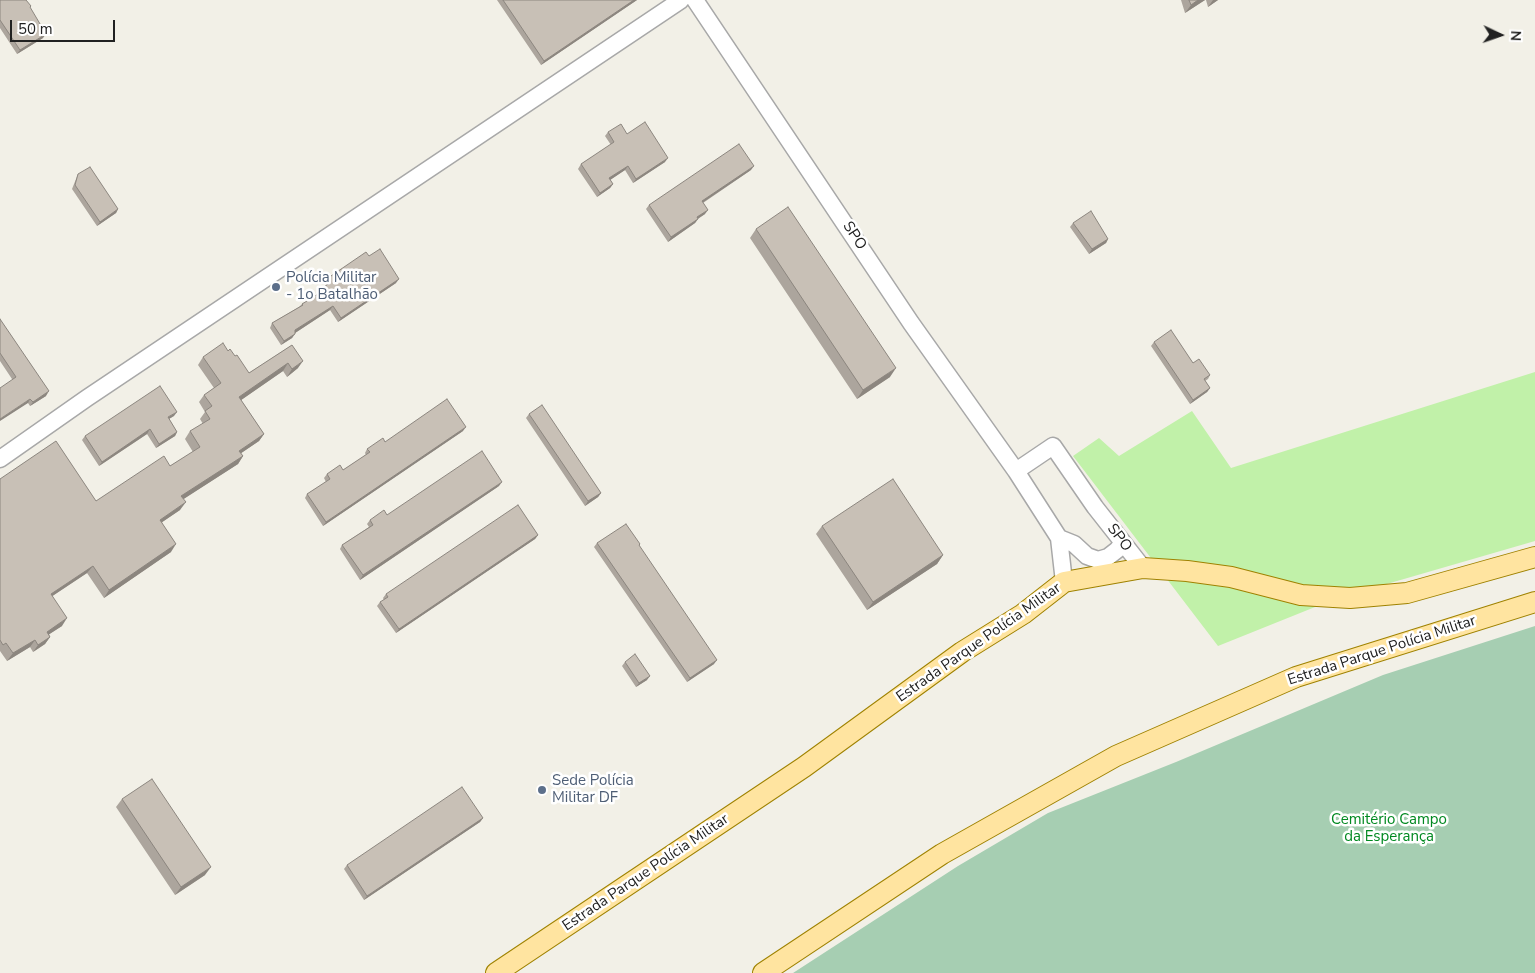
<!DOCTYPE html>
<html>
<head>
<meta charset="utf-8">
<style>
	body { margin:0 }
	#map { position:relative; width:1535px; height:973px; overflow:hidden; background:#f2f0e7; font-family:"Nunito Sans",sans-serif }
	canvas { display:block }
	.north { position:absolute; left:1475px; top:10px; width:50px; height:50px; -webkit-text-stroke:4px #fff; paint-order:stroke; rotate:93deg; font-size:14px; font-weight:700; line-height:20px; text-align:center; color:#212121 }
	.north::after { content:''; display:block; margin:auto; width:18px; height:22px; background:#212121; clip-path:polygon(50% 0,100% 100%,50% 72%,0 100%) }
	.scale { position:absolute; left:10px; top:20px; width:105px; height:22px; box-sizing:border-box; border:2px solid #212121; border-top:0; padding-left:6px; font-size:15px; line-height:18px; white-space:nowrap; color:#212121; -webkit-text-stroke:4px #fff; paint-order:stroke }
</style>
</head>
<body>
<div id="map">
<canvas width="1535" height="973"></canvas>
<div class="north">N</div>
<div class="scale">50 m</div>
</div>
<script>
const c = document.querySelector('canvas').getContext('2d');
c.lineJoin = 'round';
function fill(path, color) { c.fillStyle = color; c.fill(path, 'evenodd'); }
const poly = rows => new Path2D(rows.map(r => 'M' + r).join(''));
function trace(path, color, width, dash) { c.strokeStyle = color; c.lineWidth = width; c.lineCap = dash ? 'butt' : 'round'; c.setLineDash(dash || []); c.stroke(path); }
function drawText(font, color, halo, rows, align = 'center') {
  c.font = font + ' "Nunito Sans",sans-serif'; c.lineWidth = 5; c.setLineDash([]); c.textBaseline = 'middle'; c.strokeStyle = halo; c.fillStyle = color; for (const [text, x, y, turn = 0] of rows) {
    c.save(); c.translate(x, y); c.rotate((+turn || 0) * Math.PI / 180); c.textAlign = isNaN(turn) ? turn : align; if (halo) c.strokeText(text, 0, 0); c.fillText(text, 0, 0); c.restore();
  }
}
fill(poly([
	[1535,372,1535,541,1335,599,1218,646,1073,456,1099,438,1119,456,1192,411,1231,468]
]), '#c1f1a9');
fill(poly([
	[1535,626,1535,973,793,973,958,866,1048,813,1176,762,1383,675]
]), '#a6ceb2');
const tertiary = poly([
	[695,0,911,323,1016,471,1059,538,1064,582],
	[0,459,87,398,681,0],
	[1016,471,1053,446,1095,507,1143,568],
	[1059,538,1074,544,1087,556,1098,560,1108,557,1117,550,1123,543]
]);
const primary = poly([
	[496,973,804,767,962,652,1023,614,1064,582,1143,568,1187,571,1231,577,1301,595,1350,598,1407,593,1535,557],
	[763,973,942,854,1116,756,1296,677,1535,602]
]);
trace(tertiary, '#a8a8a8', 19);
trace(primary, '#9f8200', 22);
trace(tertiary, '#fff', 16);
trace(primary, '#ffe4a0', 20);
fill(poly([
	[0,0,30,8,43,38,17,54,0,28],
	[497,0,637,0,541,65],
	[1181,0,1205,0,1185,13],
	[1206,0,1218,0,1208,7],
	[608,132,627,134,665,162,633,183,625,170,610,180,613,184,610,188,597,197,578,169,581,164,611,145,605,136],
	[751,170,703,203,705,214,698,219,695,223,668,242,646,209,649,205],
	[78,174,118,209,116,213,97,226,72,189],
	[1073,223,1108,239,1106,243,1089,254,1070,227],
	[756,229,890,377,857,399,750,238],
	[369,256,396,283,338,322,330,310,295,333,292,338,281,345,270,328,272,323,299,307,302,304,319,293,321,289,327,285,325,282,328,278],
	[0,319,46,396,30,406,0,361],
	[1154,342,1193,363,1210,375,1208,379,1205,381,1210,388,1207,392,1190,404,1151,346],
	[292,345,298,368,287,377,283,371,241,400,264,434,259,441,241,453,243,456,238,464,183,499,180,510,162,522,171,552,104,598,87,573,52,596,62,626,49,634,50,637,45,644,33,652,30,647,7,661,0,651,0,479,96,501,170,466,193,452,185,439,190,431,203,424,200,419,205,412,199,402,204,395,214,388,198,365,203,357,228,351,235,356,249,373],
	[529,414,601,493,598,497,585,506,526,418],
	[174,416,169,419,177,432,175,436,156,448,147,434,99,466,82,440,85,436],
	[463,431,323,526,305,498,307,494,326,482,324,478,327,474,343,470,366,455,365,453,367,449,385,442],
	[499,486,360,580,340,549,342,545,369,527,367,524,370,520],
	[822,526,943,555,937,564,867,610,816,534],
	[538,535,535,539,396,633,377,606,380,602,384,600,383,598,386,594],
	[597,543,640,544,639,546,714,664,687,682,594,547],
	[625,662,647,680,636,687,622,666],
	[122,799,205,875,175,895,116,807],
	[483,818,480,822,364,900,344,869,347,865]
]), '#aca59d');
fill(poly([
	[634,0,637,0,541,65,544,61],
	[1198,0,1205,0,1185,13,1191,5],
	[1213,0,1218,0,1208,7],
	[46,34,43,38,17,54,20,50],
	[668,158,665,162,633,183,636,179],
	[628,166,625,170,607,182,609,178],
	[754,166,751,170,699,205,702,201],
	[613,184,610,188,597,197,600,193],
	[118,209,116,213,97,226,100,222],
	[708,210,705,214,694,221,697,217],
	[698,219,695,223,668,242,671,237],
	[1108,239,1106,243,1089,254,1092,249],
	[399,279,396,283,338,322,341,318],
	[333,306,330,310,292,335,295,330],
	[295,334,292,338,281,345,284,341],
	[303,361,298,368,287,377,292,369],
	[288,363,283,371,234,405,239,397],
	[896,368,890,377,857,399,863,390],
	[1210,388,1207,392,1190,404,1193,400],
	[49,391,46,396,30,406,33,402],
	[30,399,28,403,0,421,0,419],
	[177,412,174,416,165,421,168,417],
	[466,427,463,431,323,526,326,522],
	[150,429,147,434,99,466,102,462],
	[177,432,175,436,156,448,159,444],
	[264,434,259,441,234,458,239,451],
	[243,456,238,464,176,504,181,496],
	[502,482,499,486,360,580,363,575],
	[601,493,598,497,585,506,588,501],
	[186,502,180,510,155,527,160,520],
	[538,535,535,539,396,633,399,629],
	[176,544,171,552,104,598,109,590],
	[943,555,937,564,867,610,873,602],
	[93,566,87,573,45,601,51,594],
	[67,618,62,626,42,639,47,632],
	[50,637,45,644,33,652,38,645],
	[35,640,30,647,7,661,13,653],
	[717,660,714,664,687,682,690,678],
	[650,676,647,680,636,687,639,683],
	[483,818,480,822,364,900,367,896],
	[211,867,205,875,175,895,181,887]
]), '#8c867f');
const building = poly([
	[0,0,26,0,31,6,30,7,46,34,20,50,0,20,0,0],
	[503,0,634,0,544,61,503,0],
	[1189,0,1198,0,1191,5,1189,0],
	[645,122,668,158,636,179,628,166,609,178,613,184,600,193,581,164,614,142,608,132,621,124,627,134,645,122],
	[739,144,754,166,702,201,708,210,697,217,698,219,671,237,649,205,739,144],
	[90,167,118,209,100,222,75,185,78,174,90,167],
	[788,207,896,368,863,390,756,229,788,207],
	[1091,211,1108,239,1092,249,1073,223,1091,211],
	[380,249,399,279,341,318,333,306,295,330,295,334,284,341,272,323,303,305,302,304,323,291,321,289,331,282,328,278,366,252,369,256,380,249],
	[0,319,49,391,33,402,30,399,0,419,0,388,16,377,0,353,0,319],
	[1171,330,1193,363,1199,359,1210,375,1204,379,1210,388,1193,400,1154,342,1171,330],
	[223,343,228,351,230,349,235,356,237,355,249,373,292,345,303,361,292,369,288,363,239,397,264,434,239,451,243,456,181,496,186,502,160,520,176,544,109,590,93,566,51,594,67,618,47,632,50,637,38,645,35,640,13,653,6,643,3,645,0,640,0,479,56,441,96,501,164,456,170,466,200,447,190,431,210,419,205,411,212,406,204,395,221,383,203,357,223,343],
	[160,386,177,412,168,417,177,432,159,444,150,429,102,462,85,436,160,386],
	[447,399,466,427,326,522,307,494,330,479,327,474,340,465,343,470,370,452,367,449,383,438,385,442,447,399],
	[542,405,601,493,588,501,529,414,542,405],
	[482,451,502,482,363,575,342,545,373,525,370,520,384,510,387,515,482,451],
	[893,479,943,555,873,602,822,526,893,479],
	[518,505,538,535,399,629,380,602,388,597,386,594,518,505],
	[626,524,640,544,639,545,717,660,690,678,597,543,626,524],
	[635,654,650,676,639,683,625,662,635,654],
	[152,779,211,867,181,887,122,799,152,779],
	[462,787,483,818,367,896,347,865,462,787]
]);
fill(building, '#c8c0b6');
trace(building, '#8c867f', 1);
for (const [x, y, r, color] of [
	[276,287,5,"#5c6f8a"],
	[542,790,5,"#5c6f8a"]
]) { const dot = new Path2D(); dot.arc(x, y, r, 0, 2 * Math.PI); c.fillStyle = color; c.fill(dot); trace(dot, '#fff', 2); }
drawText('15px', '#212121', '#fff', [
	["SPO",854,236,57],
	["SPO",1119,538,53],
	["Estrada Parque Polícia Militar",979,643,-35],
	["Estrada Parque Polícia Militar",1382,651,-18],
	["Estrada Parque Polícia Militar",646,873,-34]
]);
drawText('15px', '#4e5e75', '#fff', [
	["Polícia Militar",286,278],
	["- 1o Batalhão",286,295],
	["Sede Polícia",552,781],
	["Militar DF",552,798]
], 'left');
drawText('15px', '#018921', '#fff', [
	["Cemitério Campo",1389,820],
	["da Esperança",1389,837]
]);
</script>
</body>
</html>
